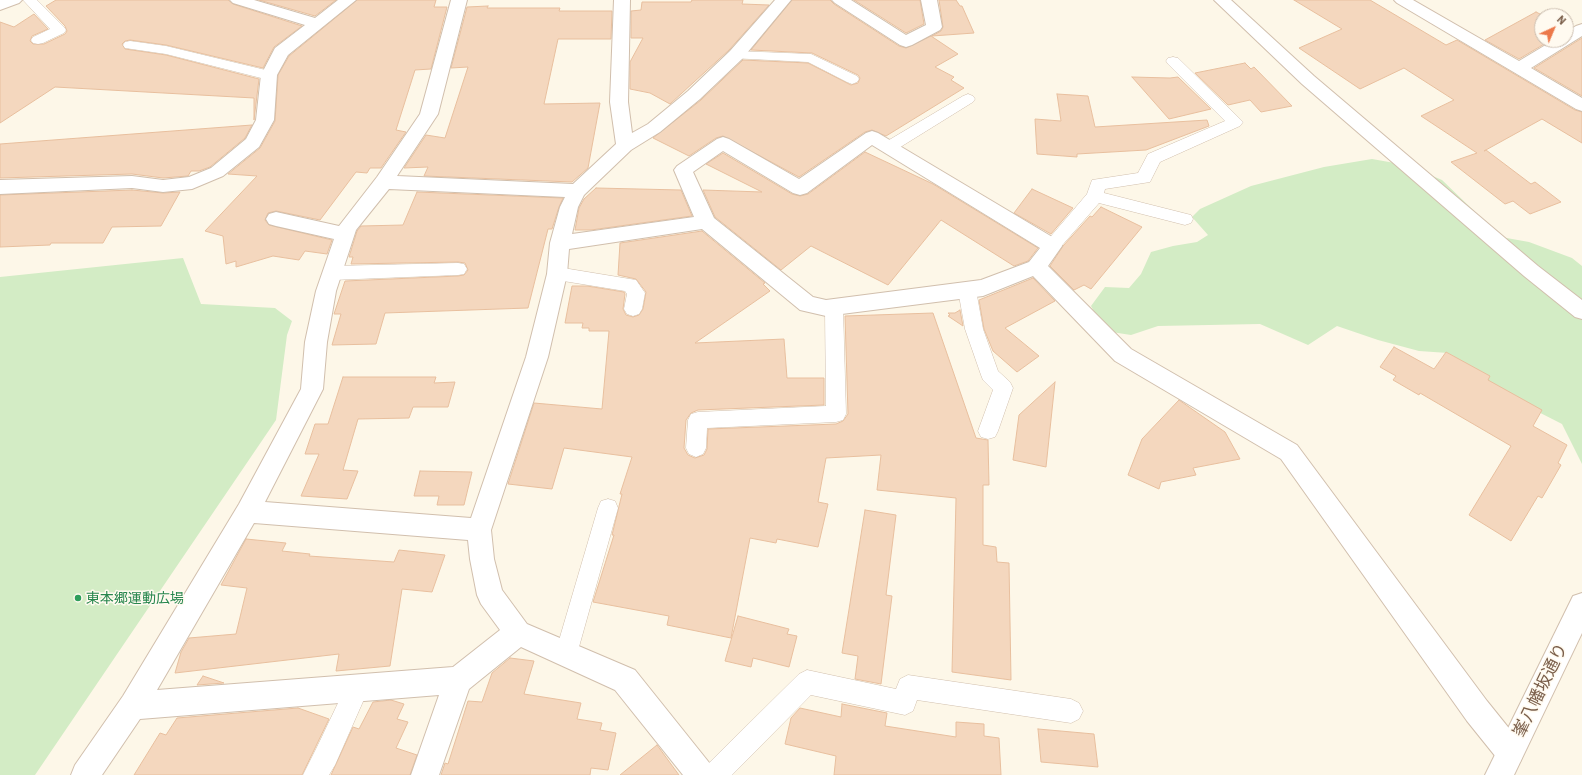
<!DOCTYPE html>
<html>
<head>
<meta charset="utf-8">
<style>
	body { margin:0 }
	#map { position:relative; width:1582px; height:775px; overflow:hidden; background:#fdf7e8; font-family:Barlow,sans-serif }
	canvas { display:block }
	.north { position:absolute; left:1534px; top:8px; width:40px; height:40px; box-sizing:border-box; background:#fffaf0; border:1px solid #cabcae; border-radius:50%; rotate:44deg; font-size:11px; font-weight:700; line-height:16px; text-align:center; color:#7a5e4a }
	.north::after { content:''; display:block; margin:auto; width:14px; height:18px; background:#ec7849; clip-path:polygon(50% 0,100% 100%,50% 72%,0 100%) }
</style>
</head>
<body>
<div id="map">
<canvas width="1582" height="775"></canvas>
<div class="north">N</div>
</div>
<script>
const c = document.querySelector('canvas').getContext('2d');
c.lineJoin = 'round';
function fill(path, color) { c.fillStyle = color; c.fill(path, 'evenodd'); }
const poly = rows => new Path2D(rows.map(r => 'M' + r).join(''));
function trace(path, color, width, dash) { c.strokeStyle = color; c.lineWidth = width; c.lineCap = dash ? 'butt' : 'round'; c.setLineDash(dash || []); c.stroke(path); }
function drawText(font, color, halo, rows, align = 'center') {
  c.font = font + ' Barlow,"Noto Sans JP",sans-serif'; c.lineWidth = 3; c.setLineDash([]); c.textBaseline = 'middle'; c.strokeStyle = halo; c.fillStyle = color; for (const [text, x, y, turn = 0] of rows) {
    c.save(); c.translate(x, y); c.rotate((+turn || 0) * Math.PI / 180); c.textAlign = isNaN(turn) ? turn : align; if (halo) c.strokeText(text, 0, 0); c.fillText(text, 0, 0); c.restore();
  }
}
fill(poly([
	[1372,159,1406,165,1442,180,1501,237,1529,242,1572,258,1582,266,1582,464,1562,424,1509,397,1448,353,1419,351,1378,340,1337,326,1308,345,1260,324,1158,326,1131,335,1105,331,1091,306,1105,287,1129,288,1141,274,1151,252,1173,246,1197,242,1208,235,1192,217,1200,209,1251,186,1324,167],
	[183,258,201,304,275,308,292,321,287,335,276,420,35,775,0,775,0,277]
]), '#d3ecc5');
const building = poly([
	[56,0,228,0,233,4,302,26,274,47,263,68,166,45,130,40,125,41,122,44,125,49,166,55,259,79,254,120,254,98,55,87,0,123,0,22,14,27,34,14,48,29,32,36,30,41,33,44,44,44,65,34,67,31,65,26,46,6,56,0],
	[259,0,336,0,315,16,259,0],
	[357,0,436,0,434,7,447,7,431,69,415,70,396,130,406,132,381,168,370,168,367,173,356,172,320,220,276,211,268,213,265,220,269,225,332,240,327,254,305,251,299,260,273,256,236,267,236,261,226,264,223,236,205,231,257,176,228,174,260,148,275,121,278,75,289,56,357,0],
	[692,0,743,0,742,4,769,5,729,50,670,104,650,93,630,89,630,62,643,38,631,38,631,11,641,10,642,2,691,2,692,0],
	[792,0,830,0,834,4,899,46,906,48,931,36,958,54,935,67,954,77,951,80,964,88,886,136,872,130,865,132,799,177,723,136,716,138,689,156,653,138,701,100,743,60,808,63,851,85,858,83,860,78,858,75,812,53,751,50,792,0],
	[854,0,920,0,924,24,906,33,854,0],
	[939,0,956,0,960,6,962,6,974,33,932,36,941,31,943,27,939,0],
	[1294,0,1370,0,1446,45,1457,40,1575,110,1582,112,1582,143,1542,119,1484,151,1486,150,1531,184,1535,182,1561,202,1530,214,1513,201,1505,204,1451,162,1477,153,1421,116,1454,100,1404,68,1360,89,1299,48,1342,29,1294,0],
	[488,6,487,8,560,8,559,11,612,11,611,39,558,39,544,104,600,103,588,168,572,182,424,176,428,167,404,168,426,135,445,138,468,67,451,68,467,7,488,6],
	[1536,12,1544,16,1542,16,1542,40,1551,40,1519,59,1485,40,1536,12],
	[1582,38,1582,96,1534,68,1582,38],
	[1245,63,1251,69,1254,67,1292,106,1261,112,1250,100,1228,105,1195,73,1245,63],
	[1132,77,1170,78,1178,77,1211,109,1169,119,1132,77],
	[1057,94,1088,96,1095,127,1207,120,1209,126,1146,150,1077,154,1077,157,1037,154,1035,119,1061,121,1057,94],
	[252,125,245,138,210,167,199,171,191,171,188,176,163,178,132,174,0,178,0,144,252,125],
	[865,152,933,184,1038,248,1028,261,1014,266,941,220,888,285,811,246,781,270,715,217,703,190,762,192,706,164,723,153,792,194,800,196,808,194,865,152],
	[596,188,681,190,692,216,591,230,575,230,579,208,584,199,596,188],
	[1032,189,1073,208,1051,234,1014,213,1032,189],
	[132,190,163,193,180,192,161,226,112,227,103,243,51,243,50,245,0,247,0,195,132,190],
	[417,192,563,198,559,207,552,229,548,229,528,308,385,313,376,344,332,345,341,314,334,314,345,281,458,276,464,275,468,270,465,263,458,262,351,264,353,257,349,257,357,231,361,226,403,225,417,192],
	[1101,207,1142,227,1091,289,1084,285,1074,290,1050,266,1063,246,1090,216,1092,217,1101,207],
	[702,231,765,283,763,284,770,291,695,343,784,339,787,378,824,378,824,405,698,410,691,413,686,420,684,448,688,455,695,458,704,455,707,449,708,429,836,424,843,421,848,414,845,316,933,313,976,438,988,440,989,485,983,485,983,545,996,547,997,562,1009,563,1011,680,952,672,956,498,877,490,881,455,826,458,818,502,828,504,818,547,777,539,776,543,750,538,731,638,667,625,669,616,593,602,614,535,612,535,622,494,620,494,632,457,564,448,552,489,508,484,534,403,602,409,609,331,589,331,589,328,582,328,583,323,565,323,572,286,587,286,624,292,625,294,623,309,626,315,633,317,639,315,643,309,646,292,636,279,618,275,620,243,702,231],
	[1033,278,1055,301,1005,328,1039,356,1017,372,993,351,984,329,979,300,1033,278],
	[960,310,963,326,948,316,950,315,948,313,955,313,960,310],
	[1394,347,1434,369,1446,352,1490,376,1488,380,1542,410,1533,426,1567,445,1558,463,1561,465,1542,498,1538,496,1511,541,1469,515,1511,446,1420,393,1419,395,1393,380,1396,376,1380,367,1394,347],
	[343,377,436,377,434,383,455,382,448,407,413,407,409,418,358,419,343,470,358,471,347,499,301,496,319,454,305,454,315,424,328,424,343,377],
	[1055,382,1046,467,1013,460,1019,415,1055,382],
	[1179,400,1225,432,1240,459,1193,468,1196,475,1161,482,1159,489,1128,475,1142,439,1179,400],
	[420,471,472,472,464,505,437,505,439,496,414,496,420,471],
	[865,510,896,515,886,595,892,596,881,684,855,679,858,656,842,653,865,510],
	[246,539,286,543,282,551,310,554,309,556,394,562,399,550,445,555,432,592,402,589,390,666,336,671,339,654,175,673,181,652,189,638,236,634,247,588,221,585,246,539],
	[738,616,789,629,787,634,797,636,789,667,753,658,751,667,725,661,738,616],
	[510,658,534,661,524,694,581,703,577,719,602,723,600,730,616,733,608,770,591,768,590,775,441,775,445,763,448,764,468,701,482,702,492,673,510,658],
	[203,676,224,683,197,685,203,676],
	[391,700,404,704,397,719,408,722,396,748,417,755,410,775,331,775,353,727,359,729,373,702,391,700],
	[842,704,887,713,885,726,956,737,956,722,984,724,984,736,999,738,1001,775,834,775,836,756,785,744,791,718,800,708,841,717,842,704],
	[298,708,329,719,302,775,134,775,160,733,166,735,177,718,298,708],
	[1038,729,1094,734,1098,767,1041,762,1038,729],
	[657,745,679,775,620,775,657,745]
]);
fill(building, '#f4d7be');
trace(building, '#e8bf9e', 1);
const service = poly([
	[23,0,37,0,64,27,66,30,64,33,43,43,38,44,33,43,31,40,33,37,50,29,23,0],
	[130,41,166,46,274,72,276,75,274,78,269,80,166,54,125,48,123,45,125,42,130,41],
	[736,51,811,54,857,76,859,79,857,82,852,84,847,82,808,62,731,58,729,55,731,52,736,51],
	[1173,57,1178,58,1243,122,1240,126,1160,162,1150,182,1105,189,1104,193,1191,215,1193,219,1191,223,1185,225,1099,203,1058,250,1052,252,1046,250,1044,246,1046,242,1087,194,1092,180,1138,173,1148,154,1225,121,1168,64,1166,61,1168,58,1173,57],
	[968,94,973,96,975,99,973,102,894,151,889,152,884,151,881,147,884,143,963,96,968,94],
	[458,263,464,264,467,269,464,274,458,275,332,280,326,278,323,273,326,268,332,266,458,263],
	[557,267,636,280,645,293,642,309,639,314,633,316,627,314,624,309,627,294,625,291,551,279,548,274,551,269,557,267],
	[967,283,973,285,976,290,983,329,998,371,1010,382,1013,388,998,431,995,437,988,439,981,437,978,431,993,390,983,380,981,375,965,329,958,290,961,285,967,283],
	[834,301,840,303,843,308,846,414,843,420,836,422,707,428,706,448,703,454,696,457,689,454,686,448,688,420,691,414,698,412,826,406,825,308,828,303,834,301],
	[608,499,615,501,618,508,577,654,574,662,566,665,558,662,555,654,598,508,601,501,608,499],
	[807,670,896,689,900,679,908,675,1071,699,1079,703,1083,711,1079,719,1071,723,917,700,913,711,905,715,811,695,732,775,703,775,706,766,799,674,807,670],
	[357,676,365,680,369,688,335,765,329,775,303,775,317,747,349,680,357,676]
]);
const minor = poly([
	[0,0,22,0,19,3,0,10,0,0],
	[230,0,254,0,315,18,338,0,356,0,288,55,277,75,274,120,259,147,223,176,192,189,163,192,132,188,0,194,0,180,132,176,163,180,189,177,211,168,246,139,256,120,261,75,275,48,305,25,233,3,230,0],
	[451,0,467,0,438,114,397,176,573,184,616,144,610,102,614,0,630,0,628,102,632,133,648,124,688,91,730,51,775,0,791,0,742,59,700,99,660,132,631,150,584,195,578,207,572,234,694,217,674,170,677,166,717,139,723,137,729,139,799,179,866,133,872,131,878,133,1059,241,1062,246,1048,266,1131,349,1297,445,1487,701,1520,742,1524,752,1520,762,1510,766,1500,762,1467,721,1281,459,1115,361,1033,276,983,296,826,316,800,310,702,229,569,249,567,274,548,357,491,530,494,559,502,590,527,624,635,670,711,765,715,775,683,775,615,690,521,647,469,689,439,775,411,775,439,695,140,719,102,775,71,775,75,765,123,696,239,504,301,389,305,342,316,291,334,239,276,226,269,224,266,219,269,214,276,212,339,226,377,177,420,114,451,0],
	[872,145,1040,248,1029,262,981,280,826,300,813,297,714,218,693,172,723,151,793,193,800,195,807,193,872,145],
	[389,189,565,197,560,207,550,243,547,274,526,357,471,518,265,502,323,389,327,342,336,291,356,230,389,189],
	[254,523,468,540,470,559,477,595,481,604,500,630,453,667,157,690,254,523],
	[832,0,851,0,906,35,926,25,921,0,937,0,942,27,940,30,912,45,906,47,900,45,835,3,832,0],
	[1214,0,1231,0,1314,76,1538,266,1582,300,1582,319,1575,317,1524,276,1302,84,1214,0],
	[1394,0,1413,0,1519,61,1554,40,1566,40,1566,32,1576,26,1582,24,1582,36,1531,68,1582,98,1582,111,1576,109,1397,3,1394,0]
]);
const tertiary = poly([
	[1582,593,1582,633,1514,775,1485,775,1573,596,1582,593]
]);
trace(service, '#d1bfad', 1);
trace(minor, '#d1bfad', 2);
trace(tertiary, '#d1bfad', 2);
fill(service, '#fff');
fill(minor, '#fff');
fill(tertiary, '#fff');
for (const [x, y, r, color] of [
	[78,598,4,"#2e9e5b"]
]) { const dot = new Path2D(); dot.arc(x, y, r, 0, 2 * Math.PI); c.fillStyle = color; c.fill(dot); trace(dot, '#fffaf0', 1.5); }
drawText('14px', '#27864d', '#fffaf0', [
	["東本郷運動広場",86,598]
], 'left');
drawText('17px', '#7a5e4a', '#fffaf0', [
	["峯八幡坂通り",1540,690,-64]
]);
</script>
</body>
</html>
